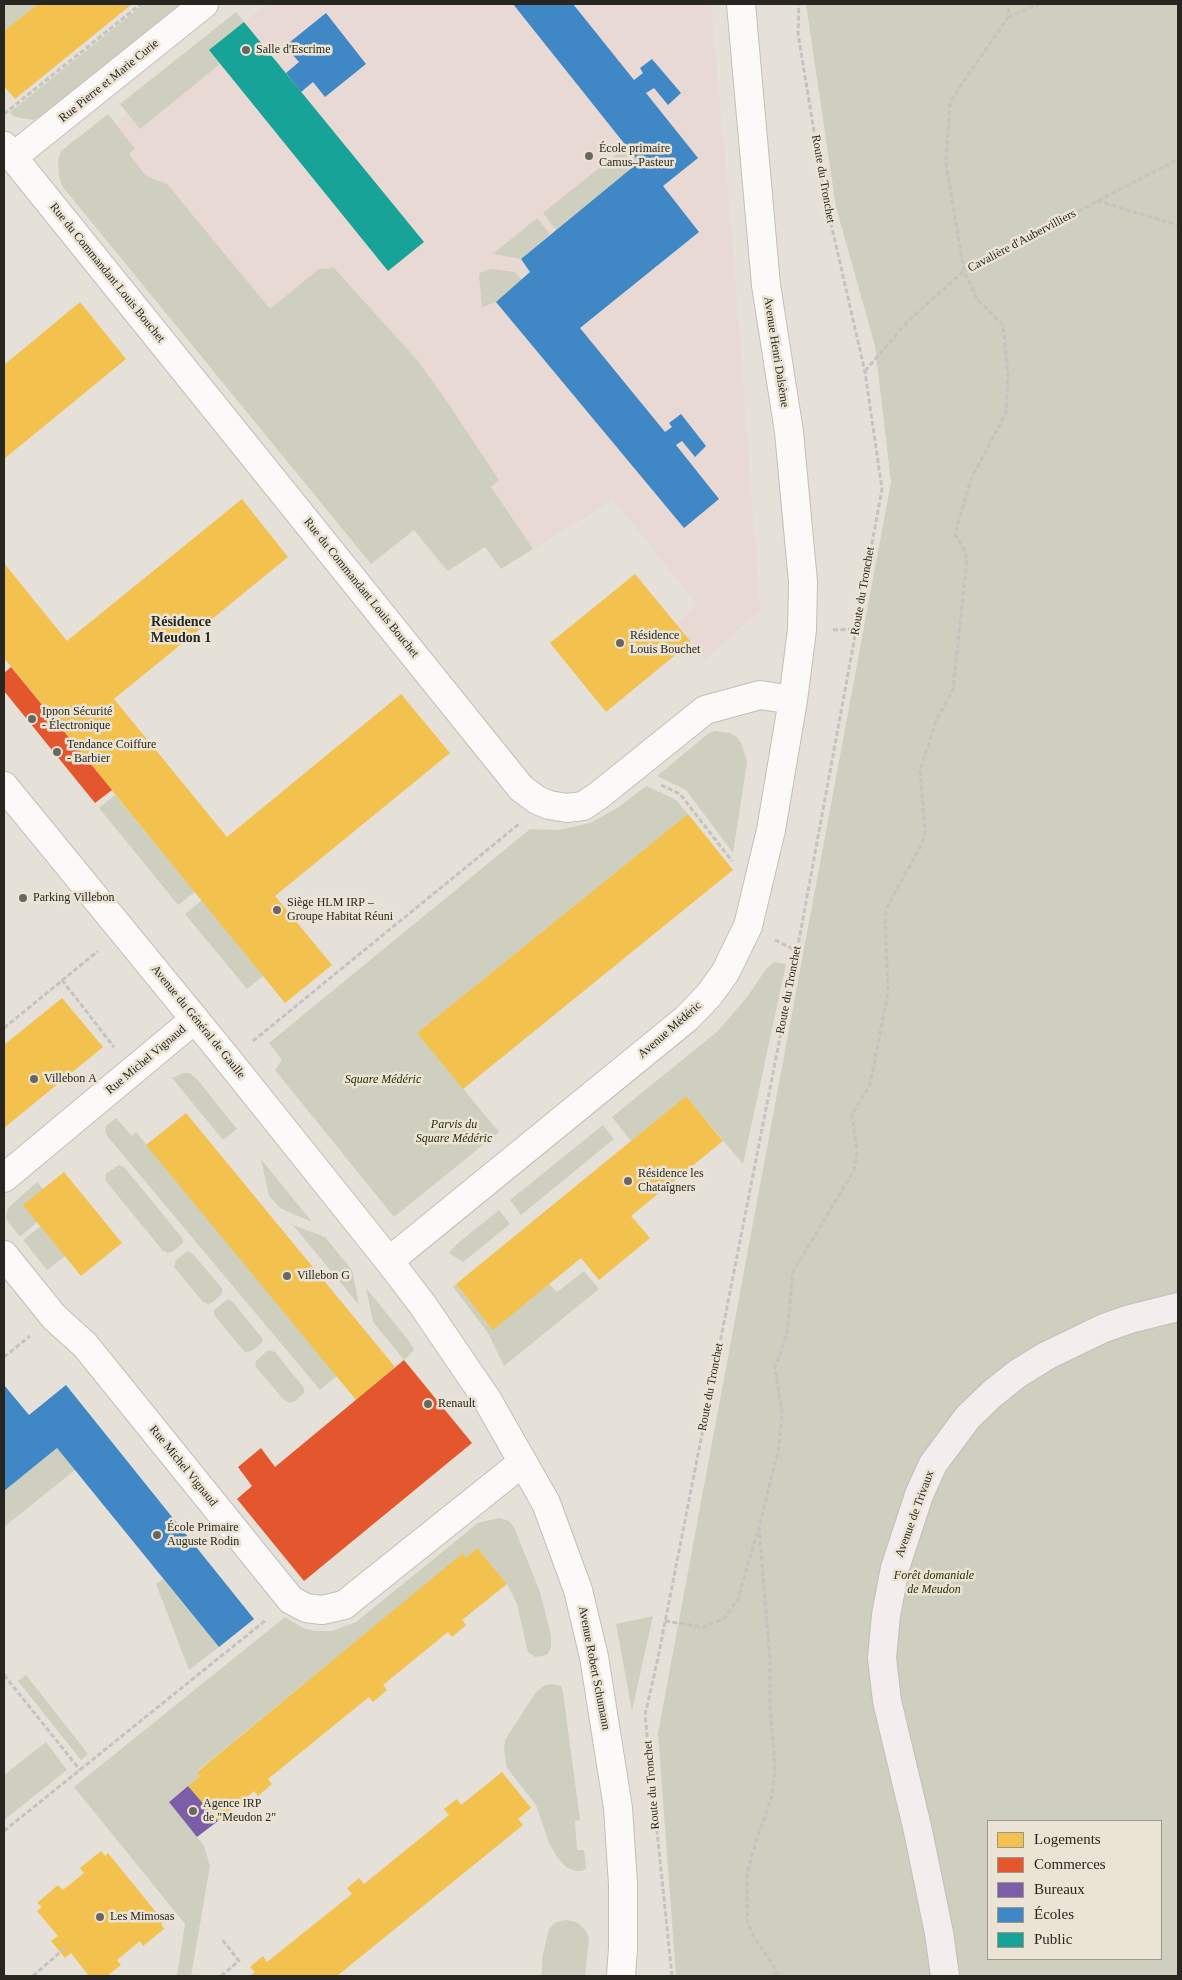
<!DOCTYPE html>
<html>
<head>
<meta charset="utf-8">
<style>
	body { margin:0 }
	#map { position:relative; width:1182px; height:1980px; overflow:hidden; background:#e5e1d9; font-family:Georgia,serif }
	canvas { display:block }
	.frame { position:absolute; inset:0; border:5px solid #282620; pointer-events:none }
	.legend { position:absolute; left:987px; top:1820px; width:175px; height:140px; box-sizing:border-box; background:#ebe3d3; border:1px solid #9d978b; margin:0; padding:6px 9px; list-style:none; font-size:15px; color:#282620 }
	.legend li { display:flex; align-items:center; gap:10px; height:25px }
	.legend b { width:25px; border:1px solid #9d978b }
</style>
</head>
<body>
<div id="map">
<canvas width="1182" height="1980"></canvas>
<div class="frame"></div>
<ul class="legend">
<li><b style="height:14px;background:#f2c14e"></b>Logements</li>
<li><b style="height:14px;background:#e4572e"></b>Commerces</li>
<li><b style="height:14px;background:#7b5ea7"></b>Bureaux</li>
<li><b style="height:14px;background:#3f88c5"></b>Écoles</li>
<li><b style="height:14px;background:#17a398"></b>Public</li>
</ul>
</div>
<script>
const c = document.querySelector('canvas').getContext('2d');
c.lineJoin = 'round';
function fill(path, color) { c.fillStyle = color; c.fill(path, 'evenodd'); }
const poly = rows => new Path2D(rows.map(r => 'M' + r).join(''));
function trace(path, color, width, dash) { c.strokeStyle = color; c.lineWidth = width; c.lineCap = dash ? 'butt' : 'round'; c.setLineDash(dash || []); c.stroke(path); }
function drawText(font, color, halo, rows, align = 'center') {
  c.font = font + ' Georgia,serif'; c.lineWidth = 5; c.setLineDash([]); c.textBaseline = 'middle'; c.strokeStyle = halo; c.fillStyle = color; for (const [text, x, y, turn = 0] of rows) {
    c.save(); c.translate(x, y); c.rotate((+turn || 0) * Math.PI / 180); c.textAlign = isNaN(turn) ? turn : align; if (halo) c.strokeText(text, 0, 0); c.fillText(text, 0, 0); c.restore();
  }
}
fill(poly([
	[267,4,711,4,733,248,760,610,705,660,677,624,697,604,613,500,501,569,485,546,445,573,414,530,385,552,73,157]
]), '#e9d9d4');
fill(poly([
	[4,4,38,4,4,31],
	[144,4,183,4,47,113,33,120,16,117,9,113],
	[806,4,1178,4,1178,1976,676,1976,658,1733,891,482,875,346,836,207],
	[988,1821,1161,1821,1161,1959,988,1959],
	[236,12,244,22,210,50,220,64,140,129,120,104],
	[108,114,135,149,129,154,146,176,167,184,270,309,319,269,334,268,417,360,444,397,499,480,491,487,533,549,501,569,485,547,448,571,414,530,371,564,62,186,59,175,58,161,61,151],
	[627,146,639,162,556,230,543,213],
	[537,218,550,234,521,259,493,254],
	[491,269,515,272,522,280,496,302,482,307,479,276,480,273],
	[715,731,730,733,738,738,742,745,747,762,733,853,686,790,657,776,709,733],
	[646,786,675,799,688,814,417,1033,499,1132,394,1217,275,1070,282,1060,269,1043,530,829,558,830,590,823,619,807],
	[115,795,195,892,178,905,99,808],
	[202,900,263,976,247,989,185,914],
	[774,962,786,964,743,1164,686,1096,631,1141,612,1117,718,1031,747,997,766,969],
	[183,1073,190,1073,196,1078,237,1129,223,1140,172,1078],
	[116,1118,132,1136,136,1132,337,1376,320,1390,108,1137,105,1132,106,1126],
	[603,1125,614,1139,521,1215,510,1200],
	[261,1159,312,1222,280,1208,269,1196],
	[119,1165,124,1167,183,1239,183,1243,172,1252,168,1253,163,1251,105,1180,106,1174],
	[37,1182,43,1189,37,1222,20,1237,8,1222,6,1217,8,1208],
	[499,1210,510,1224,463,1262,449,1253,457,1244],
	[293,1225,325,1237,352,1270,359,1305],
	[41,1226,65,1256,47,1270,23,1240],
	[188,1251,193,1254,222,1288,222,1294,212,1303,208,1304,203,1302,174,1267,176,1260],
	[584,1271,599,1289,504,1366,488,1333,453,1287,456,1284,493,1329,549,1284,557,1292],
	[366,1288,409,1341,414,1350,404,1360,373,1322],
	[228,1299,233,1302,262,1338,262,1343,252,1351,245,1352,243,1350,214,1315,214,1310],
	[268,1350,275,1352,304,1388,304,1393,294,1402,290,1403,284,1400,255,1366,256,1361],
	[57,1448,75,1470,4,1527,4,1491],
	[499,1518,509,1521,514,1527,540,1592,551,1635,551,1648,547,1655,535,1657,528,1652,517,1604,507,1584,477,1548,466,1558,463,1554,197,1771,200,1776,169,1801,204,1846,210,1866,191,1976,177,1976,185,1924,74,1787,285,1617,303,1628,314,1631,332,1631,356,1622,478,1523],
	[163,1579,219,1647,189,1670,156,1584],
	[653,1616,632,1711,616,1624],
	[26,1675,88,1754,81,1760,18,1681],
	[553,1684,561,1686,563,1693,580,1820,575,1821,577,1850,584,1850,586,1868,582,1871,575,1871,566,1867,557,1857,549,1843,536,1805,507,1768,504,1750,505,1740,536,1692,545,1685],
	[46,1742,67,1770,4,1820,4,1775],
	[567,1920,578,1923,586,1931,589,1938,585,1976,542,1976,542,1958,549,1929,556,1922]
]), '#cecfbf');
fill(poly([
	[38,4,132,4,15,99,4,86,4,31],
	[80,302,126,359,4,459,4,365],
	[242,499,288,557,114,699,227,837,401,694,450,753,275,896,332,965,285,1003,4,658,4,563,67,641],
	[635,574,691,642,606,712,550,643],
	[688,814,733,870,463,1089,417,1033],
	[62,998,103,1047,4,1128,4,1045],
	[686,1096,723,1141,631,1216,650,1238,599,1280,581,1258,493,1330,456,1284],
	[186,1113,395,1367,356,1400,146,1145],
	[64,1172,122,1243,81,1276,23,1205],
	[477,1548,507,1584,462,1620,466,1625,452,1637,448,1632,383,1685,387,1690,373,1702,369,1697,268,1779,272,1784,258,1796,254,1791,218,1821,188,1786,200,1776,197,1772,463,1553,466,1558],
	[502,1772,531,1808,518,1819,523,1825,337,1976,250,1976,255,1972,250,1967,263,1956,267,1962,352,1894,347,1888,359,1878,364,1884,449,1815,444,1809,457,1799,461,1805],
	[101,1851,105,1856,108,1853,164,1922,161,1924,164,1929,143,1946,140,1941,117,1960,121,1965,107,1976,89,1976,71,1953,65,1958,51,1941,58,1936,37,1911,42,1907,37,1903,58,1885,63,1890,84,1873,80,1868]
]), '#f2c14e');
fill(poly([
	[11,667,112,790,95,803,4,691,4,673],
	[404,1360,472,1443,304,1581,237,1499,252,1486,238,1467,261,1448,275,1467]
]), '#e4572e');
fill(poly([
	[188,1786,218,1821,197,1837,169,1802]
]), '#7b5ea7');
fill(poly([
	[513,4,573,4,634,80,643,73,640,68,652,59,681,93,668,105,654,88,646,93,698,158,663,186,699,232,580,328,665,432,672,427,669,423,681,414,706,446,695,457,682,441,676,445,719,499,684,528,496,302,530,272,521,259,639,162],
	[326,13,366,64,325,97,313,82,301,92,286,73,299,62,285,46],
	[4,1385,29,1415,66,1385,254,1619,219,1647,57,1448,4,1491]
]), '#3f88c5');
fill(poly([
	[244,22,424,242,388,271,209,50]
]), '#17a398');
const street = poly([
	[4,146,521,788,537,800,549,805,567,808,583,806,598,796,705,710,760,695,793,700],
	[13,157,204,4],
	[4,786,229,1061,389,1261,422,1304,488,1401,546,1503,578,1590,594,1657,618,1808,623,1884,623,1948,621,1976],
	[4,1178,195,1019],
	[4,1255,54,1317,85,1345,291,1600,306,1608,322,1610,344,1605,523,1462],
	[389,1261,687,1018,709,995,725,973,748,926,771,830,793,700,802,630,803,582,789,432,766,285,741,4]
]);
const secondary = poly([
	[945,1976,939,1933,918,1831,887,1701,882,1658,886,1615,895,1568,919,1495,933,1464,968,1417,992,1394,1017,1374,1046,1356,1104,1328,1130,1319,1178,1307]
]);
trace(street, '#c2bfb8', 30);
trace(secondary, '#c2bfb8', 30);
trace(poly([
	[1008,17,1039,4],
	[4,114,141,4],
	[1097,201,1178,225],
	[865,371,910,319,964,271,1178,159],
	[833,630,856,629],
	[661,785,680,794,732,861],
	[775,940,797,951],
	[62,980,114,1047],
	[4,1028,98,951],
	[253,1041,519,824],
	[4,1357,30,1336],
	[665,1621,703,1627,724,1619,738,1599,758,1530],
	[4,1675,80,1770],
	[4,1831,266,1620],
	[33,1976,66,1947],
	[221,1976,239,1961,221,1938],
	[672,1976,645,1715,658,1658,797,951,882,489,865,372,824,193,798,33,799,4],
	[777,1976,773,1965,754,1937,748,1923,747,1903,747,1874,755,1844,772,1796,775,1767,770,1707,770,1660,759,1527,779,1447,782,1413,775,1368,787,1334,793,1272,854,1170,857,1151,852,1114,870,1085,888,992,885,916,888,905,922,844,925,831,920,770,936,721,953,690,967,559,963,547,955,534,971,479,1006,413,1008,375,1003,325,977,299,964,271,946,164,950,102,1008,17,1009,4]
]), '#c5c3c0', 3, [5, 2.5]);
trace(street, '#fbfaf9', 28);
trace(secondary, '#f3eeed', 28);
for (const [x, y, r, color] of [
	[246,50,5,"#6a6761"],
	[589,156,5,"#6a6761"],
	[620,643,5,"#6a6761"],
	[32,719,5,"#6a6761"],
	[57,752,5,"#6a6761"],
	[23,898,5,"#6a6761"],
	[277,910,5,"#6a6761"],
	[34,1079,5,"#6a6761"],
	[628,1181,5,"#6a6761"],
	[287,1276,5,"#6a6761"],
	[428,1404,5,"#6a6761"],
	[157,1535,5,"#6a6761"],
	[193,1811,5,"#6a6761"],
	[100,1917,5,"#6a6761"]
]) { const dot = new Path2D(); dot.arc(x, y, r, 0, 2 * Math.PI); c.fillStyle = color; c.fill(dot); trace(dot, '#ebe3d3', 2); }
drawText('12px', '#282620', '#ebe3d3', [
	["Salle d'Escrime",256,50],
	["École primaire",599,149],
	["Camus–Pasteur",599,163],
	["Résidence",630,636],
	["Louis Bouchet",630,650],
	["Ippon Sécurité",42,712],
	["- Électronique",42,726],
	["Tendance Coiffure",67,745],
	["- Barbier",67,759],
	["Parking Villebon",33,898],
	["Siège HLM IRP –",287,903],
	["Groupe Habitat Réuni",287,917],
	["Villebon A",44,1079],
	["Résidence les",638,1174],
	["Chataîgners",638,1188],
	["Villebon G",297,1276],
	["Renault",438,1404],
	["École Primaire",167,1528],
	["Auguste Rodin",167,1542],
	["Agence IRP",203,1804],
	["de \"Meudon 2\"",203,1818],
	["Les Mimosas",110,1917]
], 'left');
drawText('12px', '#282620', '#ebe3d3', [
	["Rue Pierre et Marie Curie",109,81,-39],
	["Route du Tronchet",823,179,80],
	["Cavalière d'Aubervilliers",1022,241,-28],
	["Rue du Commandant Louis Bouchet",107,273,51],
	["Avenue Henri Dalsème",776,352,81],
	["Rue du Commandant Louis Bouchet",361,588,51],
	["Route du Tronchet",863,591,-80],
	["Route du Tronchet",789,990,-79],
	["Avenue du Général de Gaulle",198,1022,51],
	["Avenue Médéric",670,1030,-41],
	["Rue Michel Vignaud",146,1060,-40],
	["Route du Tronchet",711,1387,-79],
	["Rue Michel Vignaud",183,1466,51],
	["Avenue de Trivaux",915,1514,-70],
	["Avenue Robert Schumann",594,1668,79],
	["Route du Tronchet",652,1785,-95]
]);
drawText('italic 12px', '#2b2f08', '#ebe3d3', [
	["Square Médéric",383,1080],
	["Parvis du",454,1125],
	["Square Médéric",454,1139],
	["Forêt domaniale",934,1576],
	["de Meudon",934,1590]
]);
drawText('bold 14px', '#282620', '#ebe3d3', [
	["Résidence",181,622],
	["Meudon 1",181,638]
]);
</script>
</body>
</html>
